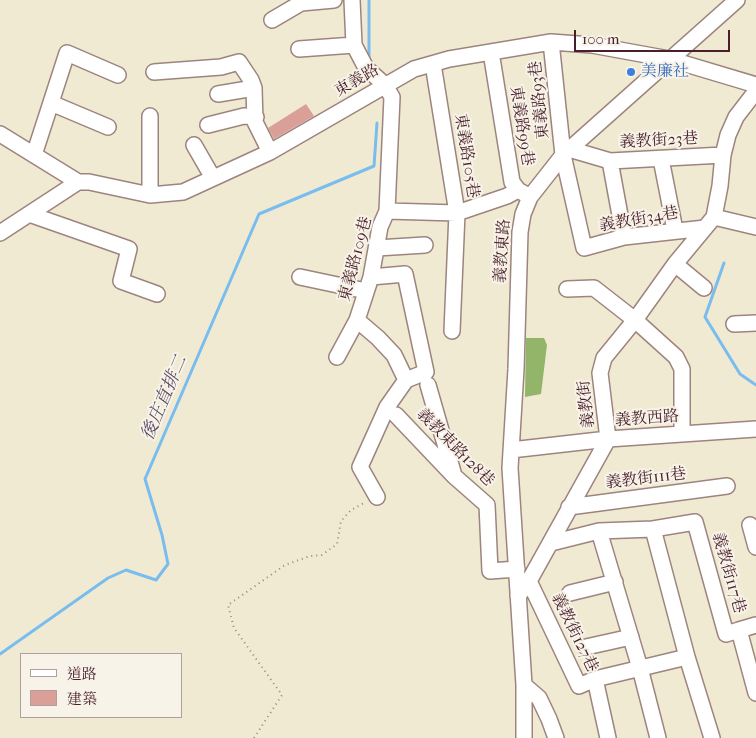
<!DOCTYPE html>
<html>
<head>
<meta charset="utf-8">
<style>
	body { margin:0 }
	#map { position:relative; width:756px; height:738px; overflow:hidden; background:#f1ead3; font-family:"IM FELL French Canon","Noto Serif TC",serif }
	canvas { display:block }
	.legend { position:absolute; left:20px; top:653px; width:162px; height:65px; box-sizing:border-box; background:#f7f3e8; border:1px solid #b29e9c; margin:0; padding:6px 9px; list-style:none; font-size:15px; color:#4a1f2b }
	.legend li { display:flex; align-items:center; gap:10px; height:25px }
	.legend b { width:25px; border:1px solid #b29e9c }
	.scale { position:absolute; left:574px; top:30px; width:156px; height:22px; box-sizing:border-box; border:2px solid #4a1f2b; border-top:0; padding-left:6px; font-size:15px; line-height:18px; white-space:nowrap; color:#4a1f2b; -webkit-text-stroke:4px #f7f3e8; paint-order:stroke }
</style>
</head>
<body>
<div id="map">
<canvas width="756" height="738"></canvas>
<ul class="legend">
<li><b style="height:6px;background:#fff"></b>道路</li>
<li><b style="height:14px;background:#daa097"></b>建築</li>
</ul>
<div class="scale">100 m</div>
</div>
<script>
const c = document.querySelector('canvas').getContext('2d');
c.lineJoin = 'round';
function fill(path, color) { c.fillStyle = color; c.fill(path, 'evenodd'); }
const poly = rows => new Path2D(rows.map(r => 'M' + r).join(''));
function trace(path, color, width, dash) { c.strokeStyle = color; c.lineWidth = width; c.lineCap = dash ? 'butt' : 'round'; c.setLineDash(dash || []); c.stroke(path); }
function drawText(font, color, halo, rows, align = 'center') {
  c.font = font + ' "IM FELL French Canon","Noto Serif TC",serif'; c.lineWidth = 4; c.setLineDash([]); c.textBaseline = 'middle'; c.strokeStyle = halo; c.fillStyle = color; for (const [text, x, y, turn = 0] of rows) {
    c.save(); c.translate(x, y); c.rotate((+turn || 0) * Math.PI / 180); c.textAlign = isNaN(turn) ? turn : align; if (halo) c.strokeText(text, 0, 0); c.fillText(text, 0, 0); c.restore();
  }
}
fill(poly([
	[526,338,544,338,547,345,541,394,525,397]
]), '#92b569');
trace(poly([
	[369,0,369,60],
	[724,263,705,317,740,374,756,385],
	[0,654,108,578,126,570,156,580,168,564,162,535,145,479,259,214,374,166,377,123]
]), '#79bdef', 3);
fill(poly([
	[306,104,314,116,274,139,268,128]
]), '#daa097');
const minor = poly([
	[352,0,354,45,366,68,385,85,392,97,387,211,380,227,371,277,357,320,378,338,394,355,406,380,387,407,360,467,377,497],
	[272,20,301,3,334,0],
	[551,42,563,155,584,248,624,237,705,228],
	[299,49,354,45],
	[491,52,512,182,518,190,525,194],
	[154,72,221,67,239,62,251,80,254,88,255,122,270,152],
	[218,94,254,88],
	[51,103,108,127],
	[150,116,150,195],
	[208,125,244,116,256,117],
	[0,134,78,182],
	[194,145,213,178],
	[569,149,610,161,723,155],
	[34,155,67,53,118,75],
	[661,159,675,230],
	[610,161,624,237],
	[387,211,457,213,433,64],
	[29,214,129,249,121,281,157,294],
	[714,217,756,227],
	[0,233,78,182,89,182,150,195,183,192,270,152,414,69,449,59,551,42,592,45,669,59,756,85],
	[377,248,425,245],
	[675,264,704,288],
	[300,277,366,291],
	[371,277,405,274,426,372,406,380],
	[567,289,594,288,635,320,676,357,682,369,682,434],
	[734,324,756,323],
	[452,331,457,213,507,196,518,190],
	[337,357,357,320],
	[428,385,453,472],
	[396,415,454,476,487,505,490,571,517,569],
	[511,450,608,439,756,429],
	[569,507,727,486],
	[750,525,756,547],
	[653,529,695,522,726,634,739,630,756,693],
	[599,531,640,668,658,738],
	[551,543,599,531,653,529,687,657],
	[529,581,579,686,595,679,687,657,712,738],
	[570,593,615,582],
	[518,596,529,581,608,439,600,373,604,358,635,320,675,264,714,217,720,186,723,155,728,135,736,117,756,91],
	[739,630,756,625],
	[586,647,631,637],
	[595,679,608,738],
	[524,685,539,698,549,719,556,738],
	[524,738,524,685,510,468,516,369,520,232,523,214,530,197,563,155,737,0]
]);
trace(minor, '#9e847f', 18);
trace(poly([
	[254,738,282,695,234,628,228,605,285,565,310,556,322,555,337,544,341,521,351,510,366,502]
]), '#9e847f', 2, [1, 4]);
trace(minor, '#fff', 15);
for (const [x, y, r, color] of [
	[631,72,5,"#3f7fe0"]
]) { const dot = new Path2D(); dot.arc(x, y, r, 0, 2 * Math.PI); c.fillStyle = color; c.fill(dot); trace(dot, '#f7f3e8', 2); }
drawText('16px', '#366cbe', '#f7f3e8', [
	["美廉社",641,72]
], 'left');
drawText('16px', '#4a1f2b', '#f7f3e8', [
	["東義路",357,81,-30],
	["東義路93巷",540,100,-96],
	["東義路99巷",521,126,81],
	["義教街23巷",659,141,-3],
	["東義路105巷",466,156,81],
	["義教街34巷",639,220,-10],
	["義教東路",503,251,-86],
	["東義路109巷",356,259,-75],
	["義教街",587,404,-96],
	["義教西路",647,419,-4],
	["義教東路128巷",455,448,45],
	["義教街111巷",646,479,-7],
	["義教街117巷",728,573,74],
	["義教街127巷",574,633,64]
]);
drawText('italic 18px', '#584e66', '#f7f3e8', [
	["後庄直排二",165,398,-67]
]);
</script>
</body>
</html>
